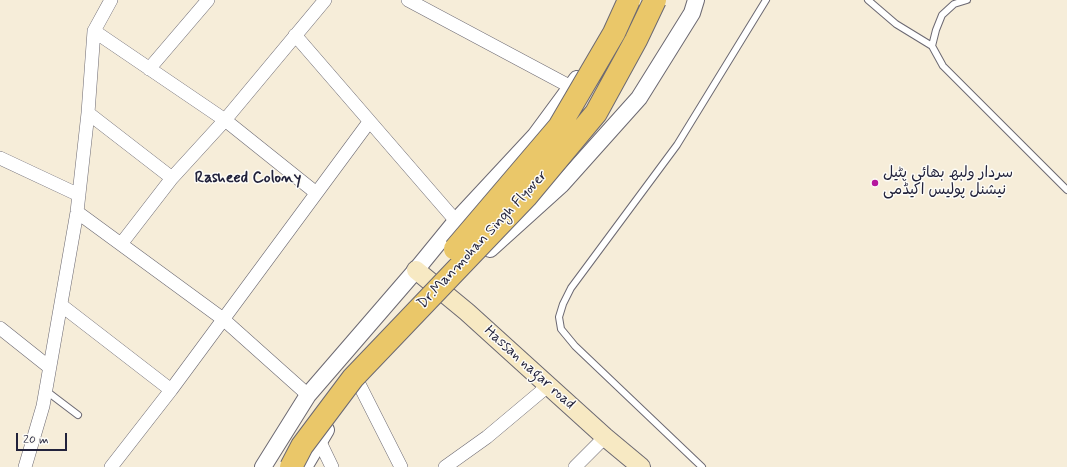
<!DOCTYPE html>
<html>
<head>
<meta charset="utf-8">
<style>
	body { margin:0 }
	#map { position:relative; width:1067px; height:467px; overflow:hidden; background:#f6edd9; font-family:Mynerve,sans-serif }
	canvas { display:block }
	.scale { position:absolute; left:16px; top:433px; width:51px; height:18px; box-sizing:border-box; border:2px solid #22223b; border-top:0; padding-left:5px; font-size:12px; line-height:14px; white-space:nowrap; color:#22223b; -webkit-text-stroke:3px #fdfcf7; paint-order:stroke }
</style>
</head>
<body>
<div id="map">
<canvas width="1067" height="467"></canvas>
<div class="scale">20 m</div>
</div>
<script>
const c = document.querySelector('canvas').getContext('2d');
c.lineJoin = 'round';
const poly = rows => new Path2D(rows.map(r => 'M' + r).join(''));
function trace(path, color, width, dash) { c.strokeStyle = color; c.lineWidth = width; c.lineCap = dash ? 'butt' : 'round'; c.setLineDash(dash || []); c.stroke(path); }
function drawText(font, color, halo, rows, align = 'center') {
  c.font = font + ' Mynerve,"Playpen Sans Arabic",sans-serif'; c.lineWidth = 3; c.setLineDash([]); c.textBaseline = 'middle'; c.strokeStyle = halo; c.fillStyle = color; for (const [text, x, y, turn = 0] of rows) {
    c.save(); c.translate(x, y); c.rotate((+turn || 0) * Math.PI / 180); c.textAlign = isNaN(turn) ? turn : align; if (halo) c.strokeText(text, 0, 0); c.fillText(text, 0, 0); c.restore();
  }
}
const service = poly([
	[868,0,896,24,932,46,936,30,942,15,954,4,967,0],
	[932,46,943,66,1067,190],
	[45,390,78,415],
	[702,467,575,346,561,329,559,317,563,304,571,288,677,145,766,0]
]);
const minor = poly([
	[408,0,571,87],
	[94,31,225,120,315,192],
	[295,35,456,221],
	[149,69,208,0],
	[88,113,172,178],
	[0,158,79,195],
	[77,212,223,319,308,395],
	[121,244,172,178,225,120,325,0],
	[61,305,171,390],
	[0,328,49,367],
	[360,386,401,467],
	[319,440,332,467],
	[25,467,43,406,77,212,88,113,94,31,111,0],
	[111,467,171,390,369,122],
	[445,467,487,437,549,385],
	[575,467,605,437]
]);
const tertiary = poly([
	[490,249,562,184,639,98,692,13,696,0],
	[263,467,308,395,416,270,456,221,535,136,577,79],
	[304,467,326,430]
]);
const secondary = poly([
	[416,270,467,312,605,437,641,467]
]);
trace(service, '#6c6972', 8);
trace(minor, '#6c6972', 14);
trace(tertiary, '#6c6972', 18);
trace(secondary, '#6c6972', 20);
trace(service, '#fff', 6);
trace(minor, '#fff', 13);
trace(tertiary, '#fff', 16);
trace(secondary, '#f7e9c3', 18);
const trunkBridge = poly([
	[455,249,559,127,614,33,629,0],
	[291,467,302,446,353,378,526,197,596,113,636,40,655,0]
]);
trace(trunkBridge, '#6c6972', 24, []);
trace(trunkBridge, '#eac769', 22);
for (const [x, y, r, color] of [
	[875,183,4,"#b5179e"]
]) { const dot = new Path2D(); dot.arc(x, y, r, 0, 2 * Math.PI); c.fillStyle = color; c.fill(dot); trace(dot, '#fdfcf7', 1.5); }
drawText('15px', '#22223b', '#fdfcf7', [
	["سردار ولبھ بھائی پٹیل",883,174],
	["نیشنل پولیس اکیڈمی",883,191]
], 'left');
drawText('15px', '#22223b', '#fdfcf7', [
	["Dr.Manmohan Singh Flyover",483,240,-47],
	["Hassan nagar road",529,368,42]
]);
drawText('bold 16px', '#22223b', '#fdfcf7', [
	["Rasheed Colony",248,179]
]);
</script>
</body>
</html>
